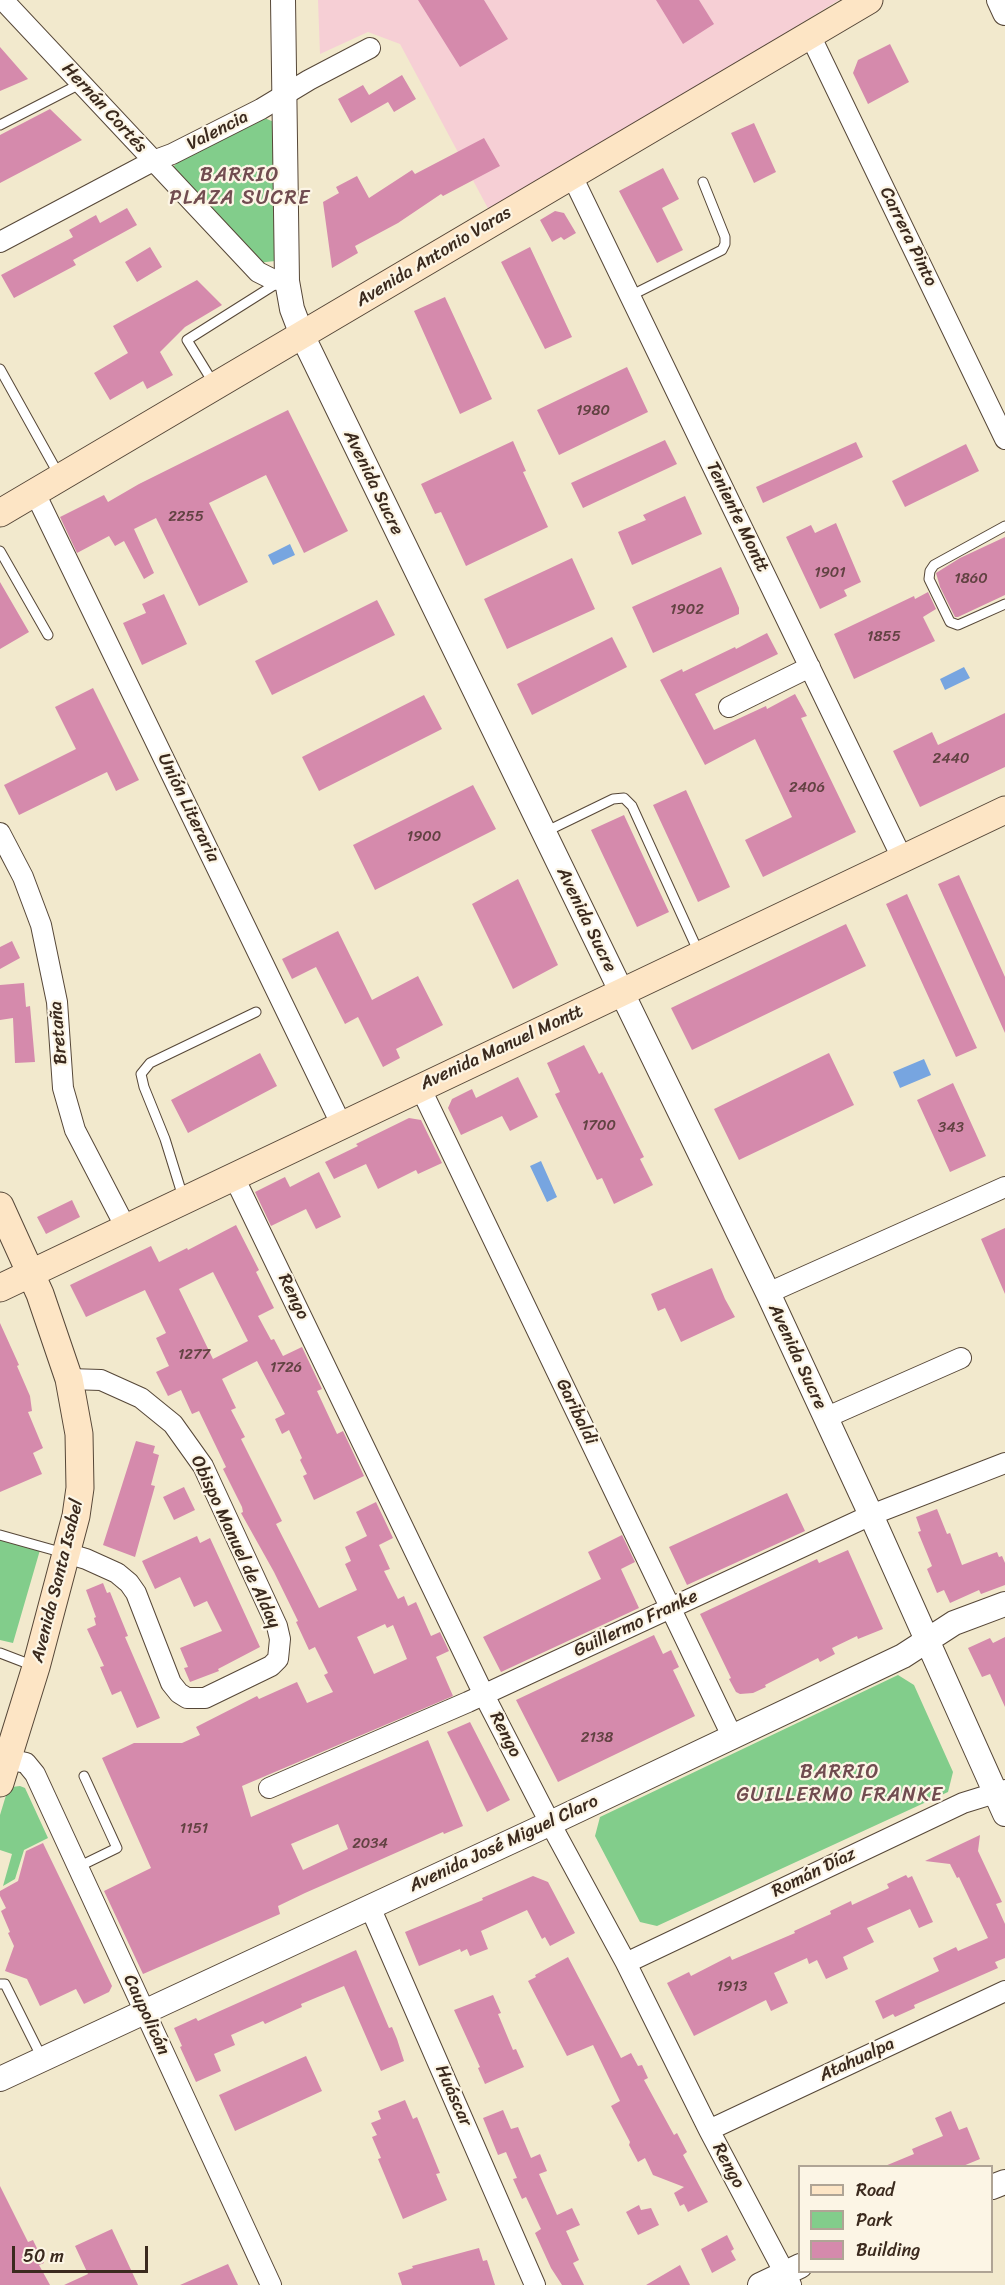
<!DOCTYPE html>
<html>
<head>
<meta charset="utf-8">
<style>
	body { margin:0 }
	#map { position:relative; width:1005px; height:2285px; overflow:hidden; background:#f2e9cd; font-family:Sriracha,sans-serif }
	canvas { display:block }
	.legend { position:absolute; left:798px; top:2165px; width:195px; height:108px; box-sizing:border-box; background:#fcf5e5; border:2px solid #afa495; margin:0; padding:8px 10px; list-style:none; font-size:18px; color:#3b2a1e }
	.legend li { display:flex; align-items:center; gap:12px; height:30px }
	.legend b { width:30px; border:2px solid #afa495 }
	.scale { position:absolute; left:12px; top:2246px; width:136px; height:27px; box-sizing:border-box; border:3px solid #3b2a1e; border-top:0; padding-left:8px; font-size:18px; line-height:21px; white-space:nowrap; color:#3b2a1e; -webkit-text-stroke:4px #fcf5e5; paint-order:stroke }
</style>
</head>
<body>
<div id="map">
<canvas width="1005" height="2285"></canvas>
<ul class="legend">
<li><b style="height:8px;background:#fde5c5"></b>Road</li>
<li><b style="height:16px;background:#82cd8b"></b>Park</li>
<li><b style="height:16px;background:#d58aac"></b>Building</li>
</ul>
<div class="scale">50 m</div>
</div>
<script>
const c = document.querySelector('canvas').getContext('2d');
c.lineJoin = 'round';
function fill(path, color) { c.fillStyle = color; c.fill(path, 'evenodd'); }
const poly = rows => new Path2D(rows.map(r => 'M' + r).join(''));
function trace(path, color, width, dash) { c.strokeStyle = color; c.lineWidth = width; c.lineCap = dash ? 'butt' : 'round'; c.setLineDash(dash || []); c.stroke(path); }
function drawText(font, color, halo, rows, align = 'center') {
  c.font = font + ' Sriracha,sans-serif'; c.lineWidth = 4.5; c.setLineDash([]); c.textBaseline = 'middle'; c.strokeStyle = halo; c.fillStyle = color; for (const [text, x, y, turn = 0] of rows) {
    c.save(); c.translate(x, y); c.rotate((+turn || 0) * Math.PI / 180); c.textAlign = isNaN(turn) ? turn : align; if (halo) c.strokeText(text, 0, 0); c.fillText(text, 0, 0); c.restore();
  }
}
fill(poly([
	[318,0,839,0,491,214,400,44,368,32,320,54]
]), '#f6cfd5');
fill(poly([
	[262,117,274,122,275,261,257,263,174,176,174,166,184,155],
	[0,1540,40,1550,13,1643,0,1640],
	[898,1675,914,1685,953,1772,948,1792,657,1926,640,1922,595,1836,600,1817],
	[20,1786,25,1788,48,1838,24,1850,15,1879,3,1886,12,1854,0,1850,0,1815,7,1792,12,1787]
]), '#82cd8b');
fill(poly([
	[290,544,295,555,273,565,268,555],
	[964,667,970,678,945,690,940,679],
	[924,1059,931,1075,900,1088,893,1072],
	[541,1161,557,1197,547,1202,530,1166]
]), '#77a5e0');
fill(poly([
	[418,0,484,0,508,39,460,67],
	[656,0,699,0,714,24,683,44],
	[890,44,909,82,868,104,853,73,858,60],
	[0,47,28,79,0,91],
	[402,75,416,99,394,112,388,102,351,123,338,99,363,85,369,95],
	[50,109,82,140,0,183,0,135],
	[754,123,776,172,754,183,731,133],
	[484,138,500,166,443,196,441,194,398,223,355,246,358,253,332,268,323,202,339,193,336,187,357,176,369,198,412,170,415,174],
	[663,168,679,199,662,208,683,250,657,263,619,191],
	[127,208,137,225,73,260,76,265,14,298,1,275,73,237,69,230,96,215,100,223],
	[555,211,564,213,576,233,564,240,561,237,552,242,540,220],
	[150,247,162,267,137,282,125,262],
	[530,247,572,337,545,349,501,262],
	[197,280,222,305,185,327,160,352,173,375,147,389,143,381,110,400,94,373,128,353,113,326],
	[445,297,492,399,460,414,414,311],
	[627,367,648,412,559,455,537,410],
	[288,410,348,531,304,553,266,475,209,503,248,582,199,606,156,518,134,529,154,573,144,579,124,541,115,546,109,536,77,553,60,517,104,495,108,502,139,484],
	[665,440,677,464,583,508,571,483],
	[513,441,526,471,523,472,548,527,466,566,441,512,435,514,421,484],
	[856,442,863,457,763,503,756,487],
	[966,444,979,471,905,507,892,481],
	[685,496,702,534,632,565,618,532,646,520,643,515],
	[836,523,861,582,844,590,847,596,820,609,786,537,811,525,815,533],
	[1005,537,1005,595,958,617,955,617,940,587,936,573,960,558],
	[572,558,595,609,507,649,484,599],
	[721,567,739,608,739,614,653,653,632,607],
	[0,582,29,632,0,649],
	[928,592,936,609,923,617,935,641,854,679,834,634,914,596,915,599],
	[164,594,187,644,142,665,123,623,146,613,142,604],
	[377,600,395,635,272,695,255,661],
	[767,633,778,654,695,694,714,730,766,706,767,709,795,694,807,716,801,718,856,832,763,877,745,840,792,817,755,739,705,765,660,680,682,669,683,672,735,647,736,649],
	[612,637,627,667,532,715,517,684],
	[93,688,139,780,116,791,107,772,19,815,4,785,76,749,55,707],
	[424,695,442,729,319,791,302,757],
	[1005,713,1005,767,920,807,893,751,932,732,938,745],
	[473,785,496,829,375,890,353,845],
	[686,790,730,887,698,902,653,805],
	[624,815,669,912,637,927,591,830],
	[959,875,1005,977,1005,1033,938,884],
	[518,879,558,965,513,989,472,904],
	[907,894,977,1048,956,1057,886,904],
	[846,924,866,966,692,1050,671,1008],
	[338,931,372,1000,418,976,443,1025,396,1049,400,1058,383,1067,358,1017,345,1024,316,967,292,979,282,959],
	[12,941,20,958,0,969,0,947],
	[24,983,26,1007,30,1006,35,1062,15,1063,13,1018,0,1020,0,985],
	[584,1045,599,1074,602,1072,644,1157,640,1159,653,1185,614,1204,602,1178,597,1180,555,1094,560,1092,547,1063],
	[260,1053,277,1086,188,1133,171,1100],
	[829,1053,854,1105,739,1160,714,1109],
	[518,1077,538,1117,510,1131,502,1116,461,1135,448,1108,452,1099,472,1089,476,1098],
	[953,1083,986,1156,950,1172,917,1100],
	[409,1118,421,1120,442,1163,418,1174,416,1170,378,1189,366,1164,334,1179,325,1162,358,1146,356,1144],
	[319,1172,341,1217,316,1229,306,1209,271,1226,255,1192,285,1177,290,1187],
	[72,1200,80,1217,46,1234,37,1217],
	[236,1225,259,1270,256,1272,274,1308,258,1316,271,1340,274,1339,283,1356,302,1347,322,1389,317,1391,337,1434,343,1431,364,1476,314,1500,303,1476,307,1474,300,1460,302,1458,289,1430,282,1434,275,1419,285,1414,257,1361,222,1379,236,1408,231,1410,245,1437,241,1439,282,1521,276,1524,319,1608,357,1590,345,1564,351,1561,345,1547,367,1536,356,1512,376,1502,393,1538,379,1545,390,1569,384,1571,398,1599,404,1596,408,1606,416,1602,431,1636,440,1632,449,1651,436,1657,453,1696,242,1786,251,1817,428,1740,463,1826,444,1834,443,1832,305,1893,278,1906,280,1914,143,1974,104,1891,151,1868,102,1758,134,1743,182,1743,200,1735,196,1727,257,1696,259,1699,297,1682,307,1703,333,1692,324,1675,328,1673,315,1647,309,1650,296,1622,298,1621,274,1572,241,1513,243,1512,242,1507,223,1469,226,1467,199,1411,192,1414,181,1390,168,1396,156,1372,169,1366,156,1338,166,1333,145,1290,86,1317,70,1285,151,1246,159,1262,187,1248,188,1250],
	[213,1272,248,1341,213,1359,179,1289],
	[385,1624,387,1628,393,1625,407,1659,374,1674,357,1637],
	[338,1824,348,1849,303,1870,291,1844],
	[1005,1228,1005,1294,981,1239],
	[712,1268,725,1299,735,1317,681,1342,665,1308,658,1311,651,1294],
	[0,1323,19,1365,17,1366,30,1396,32,1411,28,1412,43,1448,33,1453,42,1474,0,1492],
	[136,1441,155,1446,153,1453,159,1455,151,1485,155,1486,135,1557,103,1545],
	[184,1487,195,1510,174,1520,163,1497],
	[787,1493,805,1531,687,1585,669,1547],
	[937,1509,947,1534,950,1533,962,1565,997,1552,999,1557,1002,1556,1005,1563,1005,1585,981,1594,979,1590,950,1603,944,1590,937,1593,927,1569,932,1566,918,1532,921,1531,916,1517],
	[622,1535,635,1562,621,1569,639,1608,501,1672,483,1637,601,1579,588,1552],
	[197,1536,200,1543,210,1538,260,1647,218,1669,219,1671,190,1682,184,1668,188,1667,180,1648,222,1631,207,1601,194,1607,180,1577,155,1589,142,1561],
	[848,1550,883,1629,858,1639,857,1636,832,1648,835,1654,820,1662,818,1658,765,1685,766,1687,753,1693,740,1694,736,1692,729,1679,731,1678,700,1614,817,1559,819,1563],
	[103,1583,107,1593,110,1592,128,1636,125,1637,160,1718,137,1728,121,1691,112,1695,100,1667,104,1666,87,1629,96,1625,94,1618,96,1617,86,1590],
	[654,1635,663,1654,671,1650,679,1667,673,1670,695,1716,558,1782,516,1700],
	[1005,1637,1005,1707,990,1674,982,1677,968,1648,990,1638,993,1643],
	[470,1722,510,1800,487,1812,447,1732],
	[980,1835,978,1851,1002,1902,996,1904,1005,1924,1005,1958,995,1962,998,1968,914,2005,915,2008,895,2017,893,2014,883,2019,875,2001,939,1971,933,1958,956,1947,958,1951,988,1938,959,1877,957,1878,950,1864,925,1861],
	[43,1843,112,1986,109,1992,84,2004,76,1989,40,2006,27,1979,5,1971,14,1946,8,1933,10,1932,1,1911,6,1908,0,1896,0,1891,18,1881,26,1851],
	[906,1875,908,1878,912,1876,933,1922,919,1928,910,1909,867,1928,874,1942,843,1957,848,1969,826,1979,817,1960,809,1964,807,1958,774,1973,788,2003,771,2011,766,2000,694,2036,667,1983,689,1972,691,1976,730,1956,732,1960,795,1933,794,1931,831,1914,830,1911,851,1901,852,1905,889,1888,887,1884],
	[533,1876,548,1882,575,1933,550,1946,545,1937,542,1939,527,1910,481,1931,488,1949,470,1956,467,1949,461,1952,460,1949,419,1966,405,1932,483,1900,482,1898],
	[356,1950,389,2028,392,2027,397,2039,404,2061,381,2071,344,1986,301,2004,302,2007,265,2024,263,2021,231,2035,235,2045,214,2054,221,2071,196,2082,180,2047,182,2046,174,2028,196,2018,198,2021,220,2011],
	[568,1957,621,2058,631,2053,638,2066,642,2065,648,2078,644,2080,674,2135,677,2133,687,2152,683,2155,708,2202,688,2212,684,2204,680,2206,674,2193,684,2187,653,2175,645,2158,638,2162,629,2145,630,2142,611,2106,620,2101,593,2045,567,2056,528,1981,536,1977,535,1975],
	[493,1995,501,2013,498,2014,513,2050,516,2049,524,2067,485,2084,478,2068,480,2067,454,2010],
	[306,2056,322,2091,235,2131,219,2095],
	[405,2100,413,2119,417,2117,440,2173,436,2174,447,2200,403,2219,378,2159,381,2158,372,2137,377,2135,371,2123,381,2119,378,2111],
	[503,2110,511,2129,518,2127,531,2158,540,2154,547,2171,539,2174,557,2215,572,2208,580,2225,566,2231,579,2260,573,2263,584,2285,562,2285,551,2268,535,2233,541,2229,526,2197,522,2199,513,2179,517,2178,506,2152,498,2155,483,2118],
	[951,2111,959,2130,967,2127,980,2159,963,2166,885,2166,914,2154,912,2149,943,2136,935,2118],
	[0,2186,28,2242,33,2240,44,2263,39,2265,50,2285,0,2285],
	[639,2205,641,2210,651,2208,659,2225,638,2235,626,2212],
	[112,2229,138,2285,64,2285,88,2274,75,2246],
	[727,2235,734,2249,731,2251,736,2260,712,2273,701,2249],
	[479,2248,483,2261,487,2260,495,2285,402,2285,398,2273,413,2268,412,2266],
	[228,2264,238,2285,180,2285],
	[680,2265,690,2285,646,2285]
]), '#d58aac');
const service = poly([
	[0,125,80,84],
	[630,296,722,250,725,244,725,237,703,182],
	[0,369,59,475],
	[214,384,187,340,279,282],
	[1005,526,934,565,930,571,929,579,950,622,958,625,1005,604],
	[0,551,48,635],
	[545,832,613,799,624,798,632,806,699,953],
	[183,1197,165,1139,144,1087,141,1074,150,1063,256,1012],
	[0,1535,64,1553],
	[0,1653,34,1666],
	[78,1867,117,1848,84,1776],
	[0,1984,5,1984,42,2058]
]);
const minor = poly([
	[3,0,258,272,272,279,287,281],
	[810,35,1005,439],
	[572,176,902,858],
	[0,242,153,161,172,154,261,109,309,80,370,48],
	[35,493,341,1124],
	[729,707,810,667],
	[0,833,23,877,41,925,57,1002,63,1088,75,1130,126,1228],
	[420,1087,732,1736],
	[234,1177,484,1695,550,1823,626,1963,709,2130,791,2285],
	[768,1293,1005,1187],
	[825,1418,961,1358],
	[66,1553,86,1559,117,1573,129,1583,136,1593,171,1683,179,1693,187,1698,205,1698,271,1666,278,1659,280,1639,277,1626,203,1466,173,1424,141,1398,101,1380,69,1379],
	[8,1759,26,1763,35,1774,271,2285],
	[269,1788,468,1702,871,1515,1005,1463],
	[370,1907,535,2285],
	[626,1963,963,1803,1005,1790],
	[709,2130,1005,1991]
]);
const tertiary = poly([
	[283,0,287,281,292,309,302,335,768,1293,871,1515,1005,1814],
	[999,0,1005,13],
	[0,2079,538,1829,903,1656,954,1623,1005,1604],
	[992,2187,1005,2182],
	[760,2285,800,2266]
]);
const secondary = poly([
	[0,513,869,0],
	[0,1206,40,1294,69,1379,79,1434,80,1488,76,1516,36,1667,0,1783],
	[0,1288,1005,810]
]);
trace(service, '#564738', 11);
trace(minor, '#564738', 22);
trace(tertiary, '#564738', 26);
trace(secondary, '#564738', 29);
trace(service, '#fff', 9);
trace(minor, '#fff', 20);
trace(tertiary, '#fff', 24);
trace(secondary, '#fde5c5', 27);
drawText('15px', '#624242', null, [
	["1980",593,411],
	["2255",186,517],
	["1901",830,573],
	["1860",971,579],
	["1902",687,610],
	["1855",884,637],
	["2440",951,759],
	["2406",807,788],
	["1900",424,837],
	["1700",599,1126],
	["343",951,1128],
	["1277",194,1355],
	["1726",286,1368],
	["2138",597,1738],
	["1151",194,1829],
	["2034",370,1844],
	["1913",732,1987]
]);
drawText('18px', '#3b2a1e', '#fcf5e5', [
	["Hernán Cortés",104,108,47],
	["Valencia",218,131,-27],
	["Carrera Pinto",908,237,64],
	["Avenida Antonio Varas",434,257,-31],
	["Avenida Sucre",373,483,64],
	["Teniente Montt",737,517,64],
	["Unión Literaria",188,808,64],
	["Avenida Sucre",586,920,64],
	["Bretaña",59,1033,-95],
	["Avenida Manuel Montt",502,1048,-25],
	["Rengo",293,1297,64],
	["Avenida Sucre",797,1357,65],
	["Garibaldi",576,1412,64],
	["Obispo Manuel de Alday",235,1542,65],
	["Avenida Santa Isabel",58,1581,-76],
	["Guillermo Franke",636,1624,-25],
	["Rengo",505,1735,63],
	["Avenida José Miguel Claro",504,1844,-25],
	["Román Díaz",814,1873,-26],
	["Caupolicán",146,2015,65],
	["Atahualpa",857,2060,-25],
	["Huáscar",453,2096,66],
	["Rengo",728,2166,62]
]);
c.letterSpacing = '1.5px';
drawText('20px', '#714c50', '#fcf5e5', [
	["BARRIO",240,176],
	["PLAZA SUCRE",240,199],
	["BARRIO",840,1773],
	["GUILLERMO FRANKE",840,1796]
]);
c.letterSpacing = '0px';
</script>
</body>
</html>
